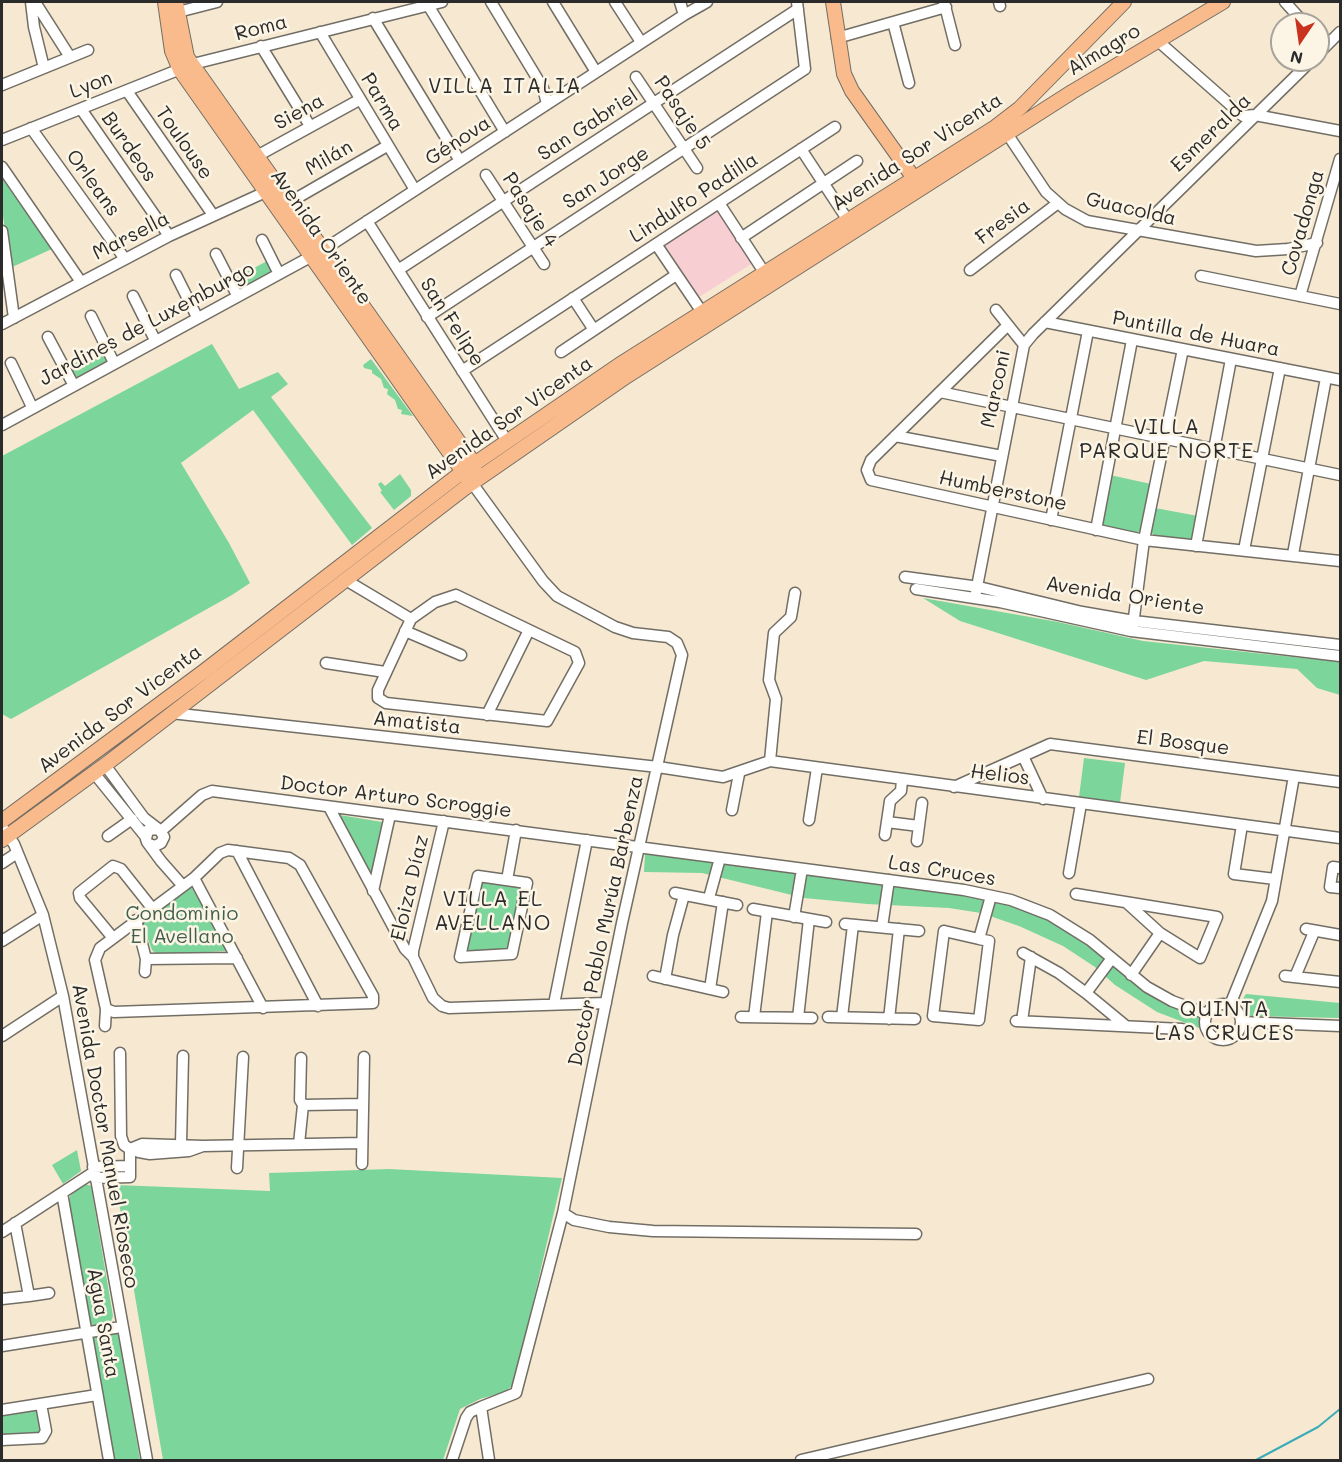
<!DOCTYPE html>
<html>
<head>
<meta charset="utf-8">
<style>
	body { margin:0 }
	#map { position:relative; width:1342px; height:1462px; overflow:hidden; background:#f7e9d1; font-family:Mali,sans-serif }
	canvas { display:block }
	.frame { position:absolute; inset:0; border:3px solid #2b2b2b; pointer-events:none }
	.north { position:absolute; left:1270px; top:12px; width:60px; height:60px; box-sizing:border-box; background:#fcf5e5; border:2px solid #a8a49b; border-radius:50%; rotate:193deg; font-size:16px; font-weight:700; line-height:24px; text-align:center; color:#2b2b2b }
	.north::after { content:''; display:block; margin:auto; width:21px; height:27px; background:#c8321e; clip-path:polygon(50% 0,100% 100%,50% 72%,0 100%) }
</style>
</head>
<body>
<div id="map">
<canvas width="1342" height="1462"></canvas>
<div class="frame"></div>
<div class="north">N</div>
</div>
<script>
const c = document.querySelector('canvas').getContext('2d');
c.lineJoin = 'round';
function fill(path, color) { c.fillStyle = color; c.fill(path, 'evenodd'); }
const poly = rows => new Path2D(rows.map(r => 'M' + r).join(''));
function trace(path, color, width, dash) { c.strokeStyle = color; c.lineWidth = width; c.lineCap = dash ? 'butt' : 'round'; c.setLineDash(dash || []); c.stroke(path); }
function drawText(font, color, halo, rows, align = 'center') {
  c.font = font + ' Mali,sans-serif'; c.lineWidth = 5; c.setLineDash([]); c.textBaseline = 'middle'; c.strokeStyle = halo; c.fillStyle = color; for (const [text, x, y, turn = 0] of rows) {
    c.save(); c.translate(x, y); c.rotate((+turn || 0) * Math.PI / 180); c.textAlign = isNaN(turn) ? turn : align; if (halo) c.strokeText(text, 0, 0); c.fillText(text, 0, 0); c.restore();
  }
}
fill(poly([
	[716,208,753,263,696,299,661,243]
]), '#f7cfd2');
fill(poly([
	[2,173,54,248,10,268,2,208],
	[269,260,275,273,242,293,235,278],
	[212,344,239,389,278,372,288,384,271,397,372,528,352,545,253,410,181,463,229,543,250,583,232,595,11,719,2,714,2,456],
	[104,350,110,363,74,381,67,367],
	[371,359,413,416,401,414,402,410,398,409,395,400,387,394,388,389,384,388,381,379,372,373,372,370,364,368,363,365],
	[400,474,411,490,411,496,394,510,380,492,382,491,378,484,381,482,385,486],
	[1110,475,1151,484,1142,529,1137,533,1099,525],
	[1155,508,1198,516,1194,542,1154,535,1151,532],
	[923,598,1058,622,1143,641,1340,662,1340,695,1317,688,1297,669,1204,661,1146,680,960,621],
	[1084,758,1125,763,1120,803,1079,797],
	[340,815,382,822,371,874],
	[645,853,949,891,1004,901,1061,924,1160,1000,1201,1018,1199,1028,1157,1012,1115,985,1095,967,1063,946,1019,926,981,913,949,908,867,904,804,898,702,873,644,872],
	[479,879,521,885,507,949,464,951],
	[190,885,229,951,156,954,152,950,142,923],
	[1246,994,1340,1003,1340,1018,1249,1016,1241,1002],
	[77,1150,81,1171,63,1184,52,1165],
	[389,1169,562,1178,514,1384,505,1392,480,1399,460,1409,443,1460,163,1460,116,1185,270,1191,269,1173],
	[83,1183,91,1186,113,1316,110,1324,96,1327,90,1323,69,1202,70,1196],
	[116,1332,119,1336,140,1460,112,1460,93,1337],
	[36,1410,40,1433,2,1437,2,1414]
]), '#7cd59b');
trace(poly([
	[1256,1460,1318,1427,1340,1409]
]), '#3bacb7', 2);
const minor = poly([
	[31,2,34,27,44,68],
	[35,2,70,57],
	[491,2,543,88,547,104],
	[553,2,596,72],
	[615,2,641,42],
	[944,2,955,45],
	[999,2,1000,6],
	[1285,2,1305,24],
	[428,5,505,132],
	[178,12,217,2],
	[684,15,707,2],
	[373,18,460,161],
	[893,22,909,83],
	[320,32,415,190],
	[837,38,946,7],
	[1158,41,1243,116,1255,115,1340,131],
	[261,46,310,126],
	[1318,54,1340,32],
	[636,77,697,168],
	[2,85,88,50],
	[127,91,213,215],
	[81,109,169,236],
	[31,128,125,259],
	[1004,129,1046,192,1065,209,1087,221,1256,251,1288,249,1317,243],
	[2,140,193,64,442,2],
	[801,149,847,219],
	[257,156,359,100],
	[2,167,81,282],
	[486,175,544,264],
	[290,202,387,146],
	[719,203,764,272],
	[367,221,507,441],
	[2,231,14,318],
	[741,238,857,161],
	[262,240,279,274],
	[656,244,706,318],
	[216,254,237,295],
	[398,270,798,9],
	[970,270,1058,203],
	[176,275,197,317],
	[1201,276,1340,304],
	[133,296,155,340],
	[1300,296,1340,159],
	[573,298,594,330],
	[996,310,1024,345],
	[91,316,114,363],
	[427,317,805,69,797,2],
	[1045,322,1340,380],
	[2,324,169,236,272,189],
	[1008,325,871,460,867,470,871,480,1144,540,1340,561],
	[48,337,73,384],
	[561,352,676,275],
	[11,363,32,407],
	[462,371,835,127],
	[940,392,1340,475],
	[2,425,323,250,684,15,680,2],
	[895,436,1002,456],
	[472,483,543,581,557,596,615,627,633,633,668,637,677,643,682,655,622,923,563,1213,516,1393,481,1407,489,1460],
	[1051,520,1088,331],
	[1096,530,1132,340],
	[1196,546,1231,359],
	[1244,550,1280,368],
	[1293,554,1326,378],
	[905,577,979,587,1082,612,1134,621,1340,645],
	[344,579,411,619],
	[916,589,1000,602,1131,631,1340,656],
	[456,595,575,652,579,663,547,721,386,703,378,698,378,690,411,619,435,602,456,595],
	[975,597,1024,345,1033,334,1312,60],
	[1133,625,1144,540,1183,349],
	[405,631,461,655],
	[326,663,385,672],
	[171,713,658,767,723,777,770,761,1340,838],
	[487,715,529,630],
	[1023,756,1043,799],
	[770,761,776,699,769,680,774,633,791,617,795,593],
	[105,765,144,818,157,828],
	[94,773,145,836],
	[954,787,1050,744,1340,782],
	[329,807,405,949,413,957],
	[732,810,739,774],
	[809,820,817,768],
	[444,821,413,951,413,957,433,998,442,1006,449,1008,606,1003],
	[887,822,919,826],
	[1242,825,1234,874,1275,879],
	[2,827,14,844,43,915,63,996,147,1460],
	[161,831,202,795,212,791,964,890,1011,900,1050,915,1090,940,1147,987,1172,1001,1207,1014],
	[885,835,890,801,901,791,902,780],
	[108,836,132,819],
	[917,841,922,803],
	[149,844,155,846,161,843,164,837,159,829,148,830,146,839,147,842,161,861,183,886],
	[228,850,289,858,300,865,373,996,373,1003,114,1012,106,1009,95,960,100,948,194,878,220,853,228,850],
	[237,851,318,1006],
	[2,863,17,853],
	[1340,868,1333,867,1330,887,1340,888],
	[1069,873,1081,804],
	[478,876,527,883,512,954,460,957,478,876],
	[194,878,263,1008],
	[507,880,516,830],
	[373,891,390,815],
	[675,893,737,905],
	[1076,894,1217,917,1200,958,1160,933,1131,975],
	[709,898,720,858],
	[1127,903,1160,933],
	[753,909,826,922],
	[794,917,802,869],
	[136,920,146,959,237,958],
	[845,924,919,931],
	[882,927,889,880],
	[1306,929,1340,935],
	[113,938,80,898,79,893,113,866,121,869,152,908],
	[979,939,989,941,979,1020,933,1016,944,931,979,939,991,896],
	[2,941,43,915],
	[1023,953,1059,973,1086,993,1112,958],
	[145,972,146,959],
	[653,976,723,992],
	[1285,976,1340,982],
	[1295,977,1314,932],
	[665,979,673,935,684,895],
	[710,989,723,902],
	[1086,993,1126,1026],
	[554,1004,587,840],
	'1205 1022a18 18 0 1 1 36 0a18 18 0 1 1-36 0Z',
	[1230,1005,1272,901,1294,776],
	[741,1017,812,1018],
	[754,1017,767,912],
	[828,1017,915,1019],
	[842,1017,853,925],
	[798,1018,809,919],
	[889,1019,899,929],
	[1016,1021,1182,1029],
	[1022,1021,1031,957],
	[1241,1022,1340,1026],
	[105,1026,106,1009],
	[2,1036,63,996],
	[120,1053,121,1136,124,1145,130,1149,139,1152,150,1154,189,1151,203,1146,142,1144,130,1149],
	[301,1058,300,1100,303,1105,363,1104],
	[181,1144,183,1056],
	[299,1144,303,1105],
	[203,1146,362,1143],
	[362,1164,364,1057],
	[93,1167,130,1166],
	[237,1168,243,1057],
	[95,1178,130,1177,130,1149],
	[62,1193,109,1460],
	[563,1213,574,1220,609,1227,653,1231,916,1234],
	[2,1232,94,1172],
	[29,1296,49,1293],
	[2,1299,29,1296,15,1223],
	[2,1346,121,1327],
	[2,1410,97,1395],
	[2,1440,42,1438,46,1431,41,1404],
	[452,1460,466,1418,470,1412,481,1407],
	[801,1460,1148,1379]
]);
const major = poly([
	[165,2,172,51,180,70,468,479],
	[176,2,187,57,471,459,475,464,473,472],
	[833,2,844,74,852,91,918,184],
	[2,821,203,672,461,473,619,365,994,128,1020,108,1124,2],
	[2,840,105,765,465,488,627,376,1072,92,1223,2]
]);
trace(minor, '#726e65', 13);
trace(major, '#726e65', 16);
trace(minor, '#fff', 10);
trace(major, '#fabb8c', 14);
drawText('20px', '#2b2b2b', '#fcf5e5', [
	["Roma",261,28,-14],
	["Almagro",1104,50,-31],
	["Lyon",91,85,-21],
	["Parma",382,102,59],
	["Siena",299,112,-29],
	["Pasaje 5",682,113,56],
	["San Gabriel",588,125,-33],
	["Esmeralda",1211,133,-44],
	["Génova",458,141,-33],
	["Toulouse",184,143,55],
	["Burdeos",129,147,55],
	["Avenida Sor Vicenta",917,152,-33],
	["Milán",329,158,-30],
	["San Jorge",606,178,-33],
	["Orleans",93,183,54],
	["Lindulfo Padilla",694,198,-33],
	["Guacolda",1131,209,13],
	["Pasaje 4",530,210,57],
	["Fresia",1003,222,-37],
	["Covadonga",1303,223,-74],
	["Marsella",131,236,-27],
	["Avenida Oriente",321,237,55],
	["San Felipe",452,322,57],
	["Jardines de Luxemburgo",147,324,-28],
	["Puntilla de Huara",1196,334,11],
	["Marconi",996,389,-78],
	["Avenida Sor Vicenta",509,418,-35],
	["Humberstone",1003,491,12],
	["Avenida Oriente",1125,596,9],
	["Avenida Sor Vicenta",120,709,-37],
	["Amatista",417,723,6],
	["El Bosque",1183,743,7],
	["Helios",1000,775,7],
	["Doctor Arturo Scroggie",396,797,7],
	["Las Cruces",942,871,9],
	["Eloiza Díaz",410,888,-77],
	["Doctor Pablo Murúa Barbenza",606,921,-78],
	["Avenida Doctor Manuel Rioseco",105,1136,80],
	["Agua Santa",103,1323,80]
]);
drawText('20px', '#435e4d', '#fcf5e5', [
	["Condominio",182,914],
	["El Avellano",182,937]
]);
c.letterSpacing = '1.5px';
drawText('21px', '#2b2b2b', '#fcf5e5', [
	["VILLA ITALIA",505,87],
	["VILLA",1167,428],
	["PARQUE NORTE",1167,452],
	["VILLA EL",493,900],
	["AVELLANO",493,924],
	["QUINTA",1225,1010],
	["LAS CRUCES",1225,1034]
]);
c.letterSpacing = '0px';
</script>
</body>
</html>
